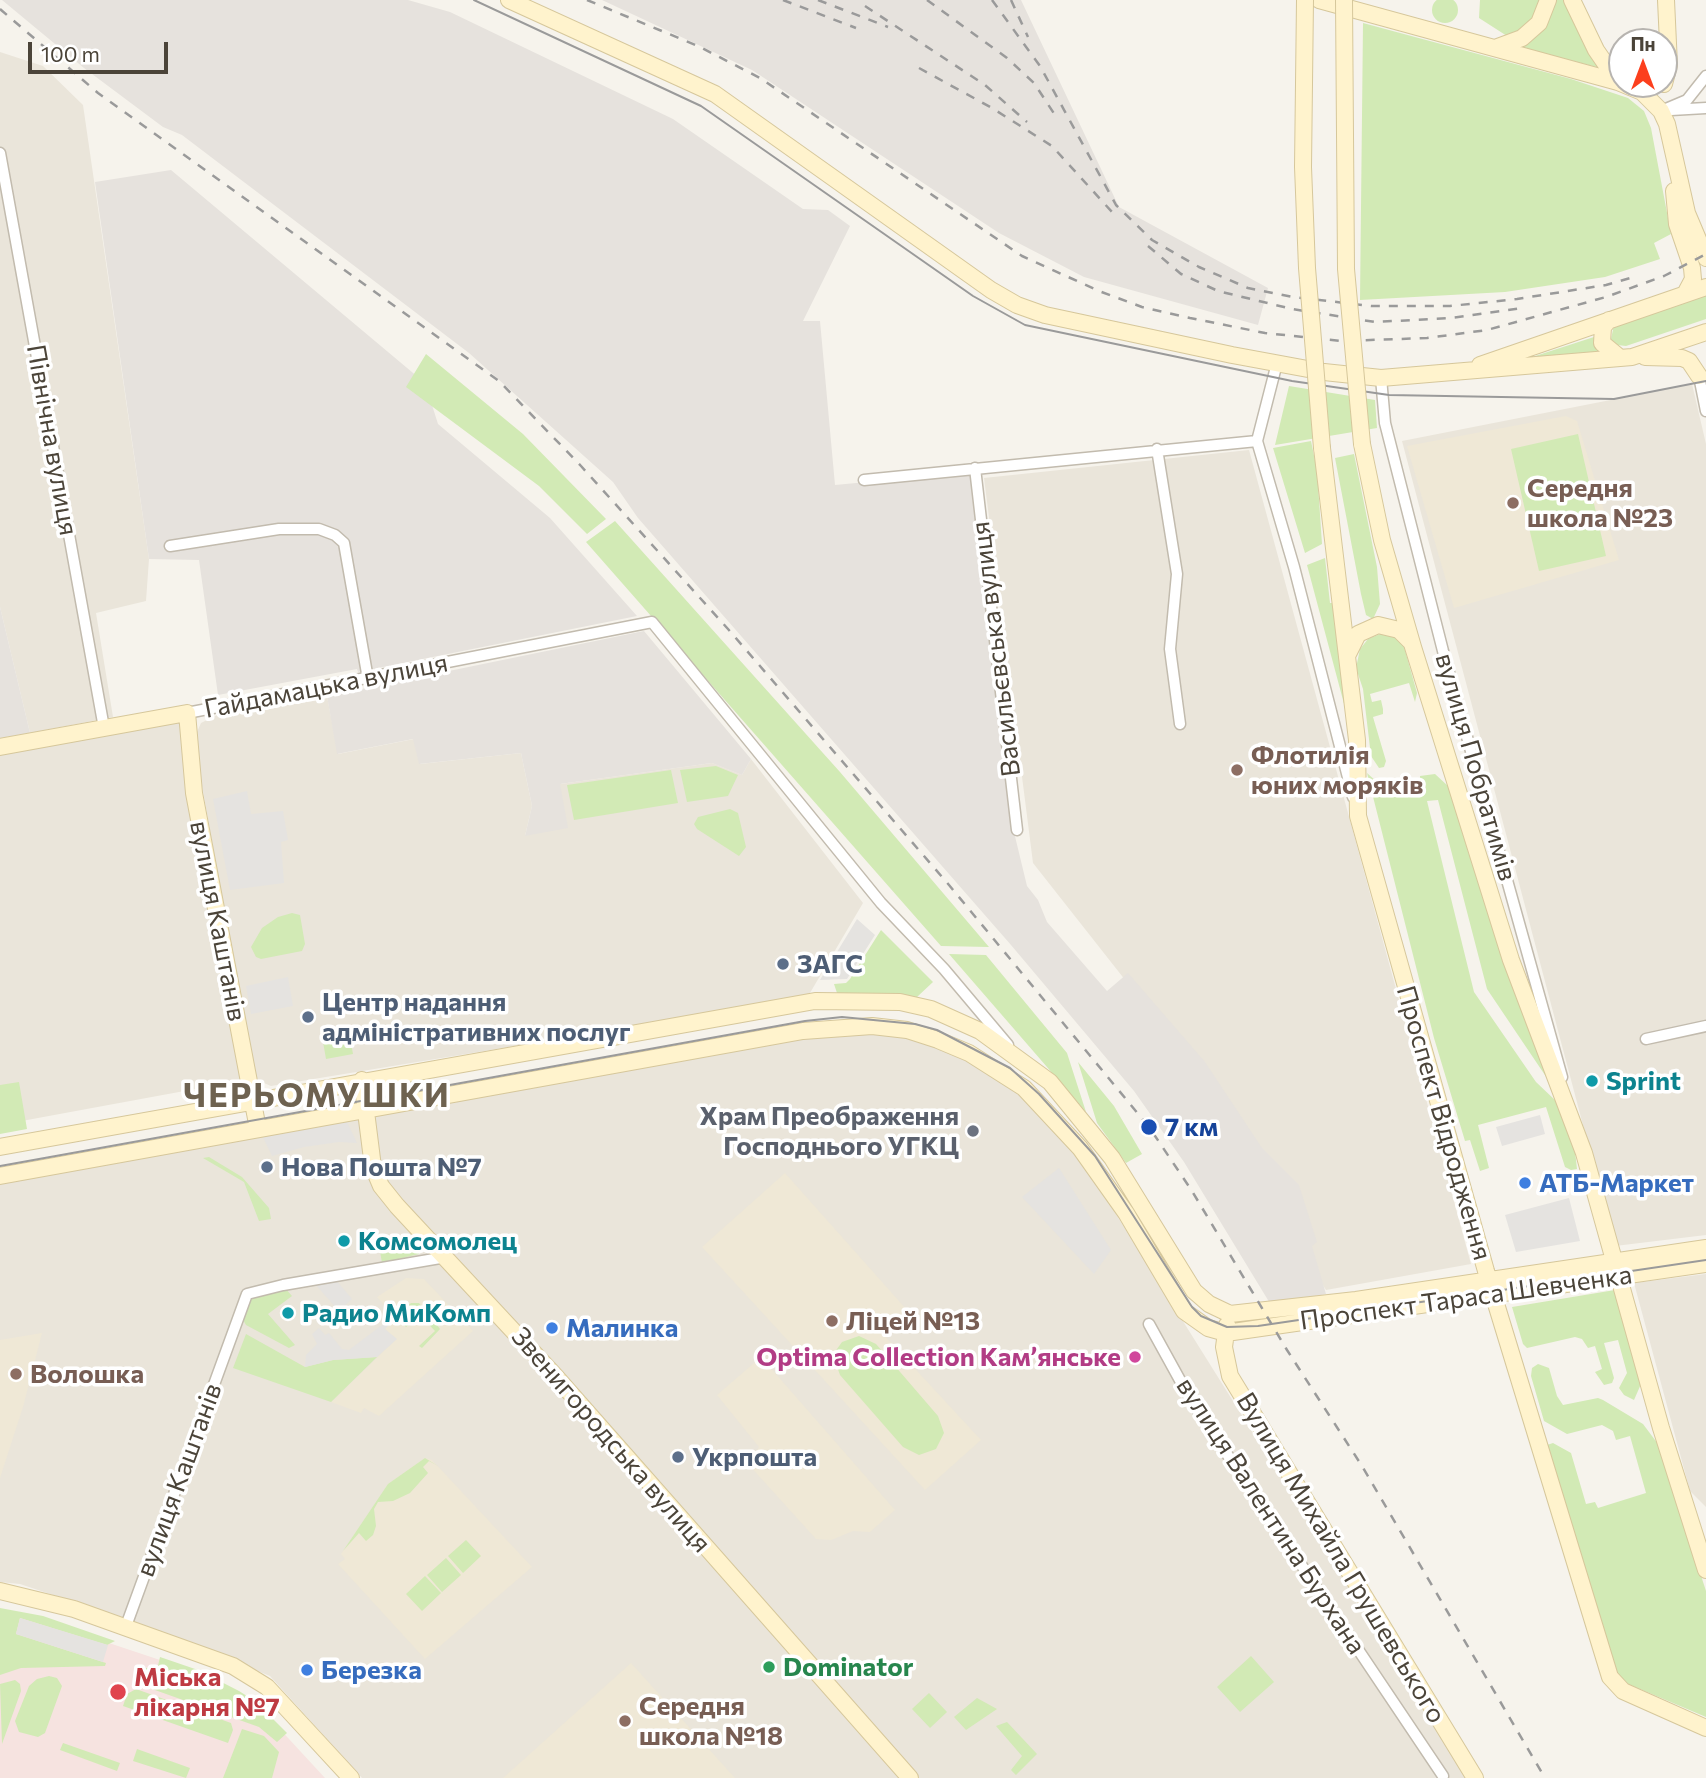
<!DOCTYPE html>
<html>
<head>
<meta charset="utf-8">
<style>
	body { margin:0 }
	#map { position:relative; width:1706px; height:1778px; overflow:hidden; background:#f6f3ec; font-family:Commissioner,sans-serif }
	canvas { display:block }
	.north { position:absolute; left:1608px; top:28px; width:70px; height:70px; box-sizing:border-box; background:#fff; border:2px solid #b7b4b0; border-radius:50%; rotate:0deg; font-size:19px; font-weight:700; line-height:28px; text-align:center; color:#4b4439 }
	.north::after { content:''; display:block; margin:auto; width:24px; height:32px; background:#fc3f1d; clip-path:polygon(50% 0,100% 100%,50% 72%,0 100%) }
	.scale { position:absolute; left:28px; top:42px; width:140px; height:32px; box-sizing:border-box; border:4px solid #4b4439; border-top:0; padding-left:9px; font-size:21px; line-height:24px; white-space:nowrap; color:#4b4439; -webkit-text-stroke:5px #fff; paint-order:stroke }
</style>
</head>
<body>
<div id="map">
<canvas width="1706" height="1778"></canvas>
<div class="north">Пн</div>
<div class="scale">100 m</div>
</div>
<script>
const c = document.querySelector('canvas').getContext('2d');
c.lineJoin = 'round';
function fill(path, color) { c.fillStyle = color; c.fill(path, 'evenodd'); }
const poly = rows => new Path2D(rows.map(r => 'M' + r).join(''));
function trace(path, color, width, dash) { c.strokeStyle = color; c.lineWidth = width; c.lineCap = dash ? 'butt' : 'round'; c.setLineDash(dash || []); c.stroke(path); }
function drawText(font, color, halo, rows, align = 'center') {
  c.font = font + ' Commissioner,sans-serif'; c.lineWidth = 7; c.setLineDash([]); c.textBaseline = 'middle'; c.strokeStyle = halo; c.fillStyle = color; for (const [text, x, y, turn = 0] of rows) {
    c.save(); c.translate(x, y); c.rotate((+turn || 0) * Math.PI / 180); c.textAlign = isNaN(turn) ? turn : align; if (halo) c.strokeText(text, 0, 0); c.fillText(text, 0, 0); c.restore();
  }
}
fill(poly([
	[0,52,43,66,83,105,149,559,146,601,96,613,113,717,30,733,0,607],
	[1692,384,1706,444,1706,1235,1615,1246,1402,441],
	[1249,450,1471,1264,1326,1290,1133,990,1033,863,984,478],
	[327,696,338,754,414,739,420,764,521,753,532,806,525,836,560,784,712,763,742,775,751,759,863,903,807,998,271,1086,259,1081,253,1072,198,763,197,732,201,723,217,715],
	[184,717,244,1080,0,1125,0,750],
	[870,1031,907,1035,959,1056,1016,1090,1062,1128,1469,1778,362,1778,270,1676,149,1627,20,1584,0,1582,0,1183,832,1034],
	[1706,1274,1706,1507,1690,1491,1634,1283]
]), '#eae5da');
fill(poly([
	[2,0,408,0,450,12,673,119,803,209,828,210,850,226,803,321,820,321,835,485,973,472,1013,828,1027,886,1038,900,1047,922,1107,991,1128,973,1205,1062,1262,1148,1299,1185,1317,1242,1312,1246,1326,1294,1271,1305,1184,1162,1134,1091,1011,945,638,518,613,482,469,353,182,135,163,127,84,68],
	[602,0,1021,0,1119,207,1268,288,1258,325,1084,277,999,233,752,70],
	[171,170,425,383,438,424,550,518,637,616,358,672,357,669,218,695,199,560,149,559,95,182],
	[0,607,30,733,0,738],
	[644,631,751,759,742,775,712,763,560,784,568,828,525,836,532,806,521,753,419,764,413,739,337,754,327,696]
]), '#e6e2dd');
fill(poly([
	[1566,416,1577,421,1619,560,1454,608,1407,446],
	[785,1173,907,1310,882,1333,981,1440,925,1490,702,1247],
	[406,1278,424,1279,473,1331,379,1416,364,1408,361,1413,331,1402,396,1339,384,1329,395,1319,393,1315,400,1309,392,1300,384,1305,377,1297],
	[42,1333,23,1407,0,1478,0,1340],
	[761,1357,895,1510,870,1532,853,1531,831,1540,816,1539,748,1464,759,1447,717,1395],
	[425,1458,432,1460,532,1567,425,1659,338,1564,345,1559,341,1554,388,1484],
	[631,1663,735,1778,503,1778]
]), '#efe8d6');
fill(poly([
	[0,1610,19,1613,160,1660,265,1713,325,1778,0,1778]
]), '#f6e3e0');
fill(poly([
	'1432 10a13 13 0 1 1 26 0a13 13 0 1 1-26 0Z',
	[1480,0,1544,0,1528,27,1507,36,1479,18],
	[1555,0,1565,0,1600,68,1516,46,1544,26],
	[1363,23,1571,79,1628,98,1644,111,1651,128,1671,234,1654,243,1660,259,1605,277,1505,292,1360,300],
	[1706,294,1706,319,1626,346,1617,345,1611,339,1614,325],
	[1597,336,1596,344,1600,352,1526,359],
	[426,354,523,434,606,519,587,534,539,486,406,387],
	[1289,386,1375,400,1377,428,1275,445],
	[1578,434,1606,556,1539,571,1511,449],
	[1311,441,1317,470,1322,544,1305,553,1273,448],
	[1354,454,1377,567,1380,604,1373,619,1366,615,1361,594,1335,458],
	[615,521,840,772,989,947,941,946,586,542],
	[1325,558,1330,603,1335,603,1347,715,1307,565],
	[1380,634,1393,635,1403,643,1417,693,1415,702,1409,683,1370,694,1372,702,1381,700,1383,709,1383,714,1373,717,1386,761,1384,767,1379,768,1371,756,1363,689,1356,668,1360,649,1368,639],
	[716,766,738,775,728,796,687,802,680,770],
	[671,770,678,803,574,820,567,785],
	[1367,773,1377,782,1390,785,1390,782,1412,778,1414,781,1420,779,1420,776,1435,774,1448,786,1472,864,1482,880,1514,991,1557,1093,1487,989,1438,800,1427,801,1474,992,1536,1082,1556,1101,1574,1142,1577,1169,1571,1170,1565,1167,1546,1107,1478,1125,1489,1168,1480,1171,1470,1140,1465,1141,1434,1038],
	[730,809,738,813,746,847,739,856,697,829,694,824,698,817],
	[292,913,300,915,305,944,302,951,261,959,256,957,251,947,262,928,278,917],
	[881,930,933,982,917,997,837,993,834,984,846,983,850,979],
	[949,954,986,955,1067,1053,1086,1112],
	[343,1032,350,1037,353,1054,326,1059,322,1036],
	[1078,1062,1114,1106,1142,1154,1126,1163,1097,1123],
	[19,1082,27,1129,0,1134,0,1085],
	[209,1157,242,1177,269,1208,271,1219,259,1221,244,1182,203,1158],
	[402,1235,419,1249,419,1254,382,1263,378,1239],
	[285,1288,292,1296,268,1314,295,1345,289,1348,246,1325,242,1318,251,1298],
	[1615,1290,1641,1384,1634,1400,1624,1395,1619,1388,1627,1373,1618,1340,1604,1343,1614,1378,1612,1383,1604,1385,1595,1372,1602,1369,1595,1346,1588,1348,1582,1339,1575,1337,1527,1348,1523,1344,1512,1307],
	[411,1303,419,1303,440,1329,422,1348,419,1346,435,1331,420,1315,406,1327,397,1316],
	[246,1334,305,1367,333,1360,377,1357,331,1402,233,1368],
	[859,1336,876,1344,938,1416,944,1433,936,1449,919,1455,903,1447,840,1375,834,1358,837,1349,842,1342],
	[1538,1364,1549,1368,1557,1396,1563,1405,1598,1398,1603,1400,1643,1424,1658,1444,1706,1591,1706,1717,1621,1681,1615,1673,1547,1445,1553,1443,1571,1453,1586,1504,1595,1502,1598,1508,1646,1493,1630,1436,1616,1440,1613,1431,1602,1425,1567,1434,1544,1421,1531,1376,1532,1368],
	[425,1458,438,1466,429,1461,423,1467,428,1473,410,1493,393,1501,378,1502,374,1509,376,1526,373,1535,366,1541,359,1533,343,1551,388,1484],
	[466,1540,481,1556,463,1573,448,1556],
	[446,1558,461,1575,442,1592,427,1575],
	[425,1576,441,1593,422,1611,406,1594],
	[0,1608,43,1616,115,1641,107,1645,20,1618,16,1634,106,1663,105,1666,21,1668,0,1675],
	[1251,1656,1274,1682,1240,1712,1217,1687],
	[160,1657,198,1670,239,1691,255,1701,287,1733,277,1742,259,1727,138,1684,141,1667,157,1670],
	[49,1676,57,1678,62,1686,45,1733,38,1737,19,1732,15,1721,29,1686,37,1679],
	[15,1680,20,1684,21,1691,2,1744,0,1684],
	[136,1689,231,1723,233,1730,228,1743,123,1706,127,1694],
	[929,1693,947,1712,930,1728,912,1709],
	[977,1698,997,1709,966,1730,954,1717],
	[1007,1722,1037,1754,1016,1775,1011,1770,1022,1756,996,1726],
	[242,1729,264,1736,279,1752,272,1778,223,1778],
	[63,1743,120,1763,117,1771,60,1750],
	[137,1749,190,1768,186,1778,133,1761]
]), '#d2eab5');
fill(poly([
	[247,791,251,814,283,811,288,840,281,842,284,883,230,890,213,799],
	[857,919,875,935,847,979,820,980],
	[288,977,293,1006,251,1014,246,986],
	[1540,1115,1545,1134,1502,1146,1496,1127],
	[346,1120,357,1143,339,1142,304,1147,272,1156,261,1133],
	[1059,1168,1111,1250,1094,1274,1022,1197],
	[1569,1198,1580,1241,1516,1252,1505,1215],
	[336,1280,352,1299,339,1311,314,1283],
	[386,1322,389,1325,385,1329,397,1339,377,1357,333,1360,305,1367,306,1355,317,1344,312,1334,319,1328,325,1335,329,1333,342,1349,349,1350],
	[20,1618,108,1645,103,1662,16,1634]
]), '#e5e3e0');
const street = poly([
	[1671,110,1706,108],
	[1661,111,1687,100,1706,76],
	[0,153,104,728],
	[1277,363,1257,441,1294,567,1353,797],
	[1699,376,1706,411],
	[1381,378,1385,423,1443,651,1562,1077],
	[1157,449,1177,574,1170,649,1180,724],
	[975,468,1017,830],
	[864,480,1257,441],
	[170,546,279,529,319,529,335,535,344,543,368,679],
	[187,713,652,622,881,903,944,969,1008,1045],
	[1646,1039,1706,1026],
	[1149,1324,1192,1402,1443,1776],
	[126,1626,247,1294,283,1285,446,1257]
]);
const secondary = poly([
	[509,0,715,94,991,290,1017,305,1045,315,1232,355,1324,372,1381,378,1632,357,1706,332],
	[1319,0,1618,82,1642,92,1661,111,1667,124,1687,213,1706,258],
	[1572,0,1596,50,1618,82],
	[1495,48,1522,38,1539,23,1548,0],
	[1664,84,1669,65,1666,0],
	[1674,191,1677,224,1692,268,1693,279,1685,294],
	[1609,320,1603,327,1602,343,1619,357],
	[1645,357,1682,358,1689,361,1699,376],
	[1480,365,1706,287],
	[1362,444,1382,540,1413,647,1511,960,1584,1153,1661,1428,1706,1570],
	[1322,448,1357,740,1358,816,1486,1271,1610,1677,1623,1691,1706,1728],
	[1348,654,1358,634,1378,625,1399,630,1410,641],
	[0,747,187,713,194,793,258,1129],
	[362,1080,373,1167,381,1186,397,1206,557,1378,910,1778],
	[0,1147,815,1001,900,1002,931,1009,980,1031,1050,1082,1112,1158,1194,1291,1209,1304,1230,1314],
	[0,1176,803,1031,872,1026,907,1030,938,1040,969,1053,1024,1088,1080,1148,1126,1213,1184,1311,1208,1328,1226,1333,1706,1264],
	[1230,1314,1356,1300,1706,1248],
	[1227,1325,1224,1347,1230,1376,1475,1778],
	[0,1591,74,1609,233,1666,267,1687,351,1778]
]);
trace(street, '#c2bbae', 13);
trace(secondary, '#d6c79b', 18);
trace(street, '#fff', 10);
trace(secondary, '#fff3cd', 16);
trace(poly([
	[474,0,701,106,973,296,1025,325,1292,381,1389,395,1614,399,1706,381],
	[0,1166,805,1021,842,1017,915,1024,937,1030,1010,1068,1039,1094,1095,1156,1192,1307,1201,1316,1227,1327,1258,1326,1706,1260]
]), '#9a9a9a', 2);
trace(poly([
	[587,0,698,46,760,78,1022,256,1099,291,1142,307,1190,318,1265,333,1341,341,1427,338,1487,330,1606,297,1664,276,1706,254],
	[783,0,856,28],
	[818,0,888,27],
	[927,0,1007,58,1034,83,1055,115],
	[992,0,1040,66,1116,205,1152,240,1199,267,1248,288,1293,297,1371,306,1450,306,1517,299,1606,285,1637,276],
	[1011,0,1028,37],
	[865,6,985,85,1027,122],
	[0,9,98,93,499,381,581,466,728,629,949,885,1149,1127,1192,1191,1287,1350,1362,1466,1545,1778],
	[919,68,992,108,1052,146,1112,212],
	[1148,246,1181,274,1218,291,1292,309,1375,322,1451,318,1522,308]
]), '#9a9a9a', 2.5, [9, 9]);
const secondaryBridge = poly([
	[1305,0,1303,167,1307,268,1322,448],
	[1344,0,1346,269,1362,444]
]);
trace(secondaryBridge, '#d6c79b', 18, []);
trace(secondaryBridge, '#fff3cd', 16);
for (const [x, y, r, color] of [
	[1513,503,7,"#8d6e63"],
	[1237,770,7,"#8d6e63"],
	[783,964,7,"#5c6f8a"],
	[308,1017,7,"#5c6f8a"],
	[1592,1081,7,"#0f9aa8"],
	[1149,1127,9,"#1a4fb4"],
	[973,1131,7,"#6b7280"],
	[267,1167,7,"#5c6f8a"],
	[1525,1183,7,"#3f7fe0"],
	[344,1241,7,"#0f9aa8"],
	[288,1313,7,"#0f9aa8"],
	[832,1321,7,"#8d6e63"],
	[552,1328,7,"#3f7fe0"],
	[1135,1357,7,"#d1479c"],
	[16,1374,7,"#8d6e63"],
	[678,1457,7,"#5c6f8a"],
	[769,1667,7,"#2e9e5b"],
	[307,1670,7,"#3f7fe0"],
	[118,1692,9,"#e0444e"],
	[625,1721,7,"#8d6e63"]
]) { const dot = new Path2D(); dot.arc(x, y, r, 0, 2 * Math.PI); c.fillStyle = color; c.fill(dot); trace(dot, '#fff', 2.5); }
drawText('26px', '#4b4439', '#fff', [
	["Північна вулиця",52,440,80],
	["Васильєвська вулиця",996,649,-97],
	["Гайдамацька вулиця",326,686,-11],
	["вулиця Побратимів",1476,767,74],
	["вулиця Каштанів",218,921,79],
	["Проспект Відродження",1444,1123,74],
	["Проспект Тараса Шевченка",1466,1298,-8],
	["Звенигородська вулиця",611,1440,49],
	["вулиця Каштанів",179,1480,-70],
	["вулиця Валентина Бурхана",1271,1516,57],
	["Вулиця Михайла Грушевського",1341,1558,59]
]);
drawText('bold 26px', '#785e54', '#fff', [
	["Середня",1527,488],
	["школа №23",1527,518],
	["Флотилія",1251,755],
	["юних моряків",1251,785],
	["Ліцей №13",846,1321],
	["Волошка",30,1374],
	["Середня",639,1706],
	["школа №18",639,1736]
], 'left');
drawText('bold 26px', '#4e5e75', '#fff', [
	["ЗАГС",797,964],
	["Центр надання",322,1002],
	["адміністративних послуг",322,1032],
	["Нова Пошта №7",281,1167],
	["Укрпошта",692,1457]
], 'left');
drawText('bold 26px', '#0d838f', '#fff', [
	["Sprint",1606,1081],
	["Комсомолец",358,1241],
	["Радио МиКомп",302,1313]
], 'left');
drawText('bold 26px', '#5b616d', '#fff', [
	["Храм Преображення",959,1116],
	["Господнього УГКЦ",959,1146]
], 'right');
drawText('bold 26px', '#164399', '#fff', [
	["7 км",1165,1127]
], 'left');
drawText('bold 26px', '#366cbe', '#fff', [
	["АТБ-Маркет",1539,1183],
	["Малинка",566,1328],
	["Березка",321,1670]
], 'left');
drawText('bold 26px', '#b23c85', '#fff', [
	["Optima Collection Кам’янське",1121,1357]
], 'right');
drawText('bold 26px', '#27864d', '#fff', [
	["Dominator",783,1667]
], 'left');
drawText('bold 26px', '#be3a42', '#fff', [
	["Міська",134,1677],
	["лікарня №7",134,1707]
], 'left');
c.letterSpacing = '2px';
drawText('bold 33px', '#6e6250', '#fff', [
	["ЧЕРЬОМУШКИ",317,1096]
]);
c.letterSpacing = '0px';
</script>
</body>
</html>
